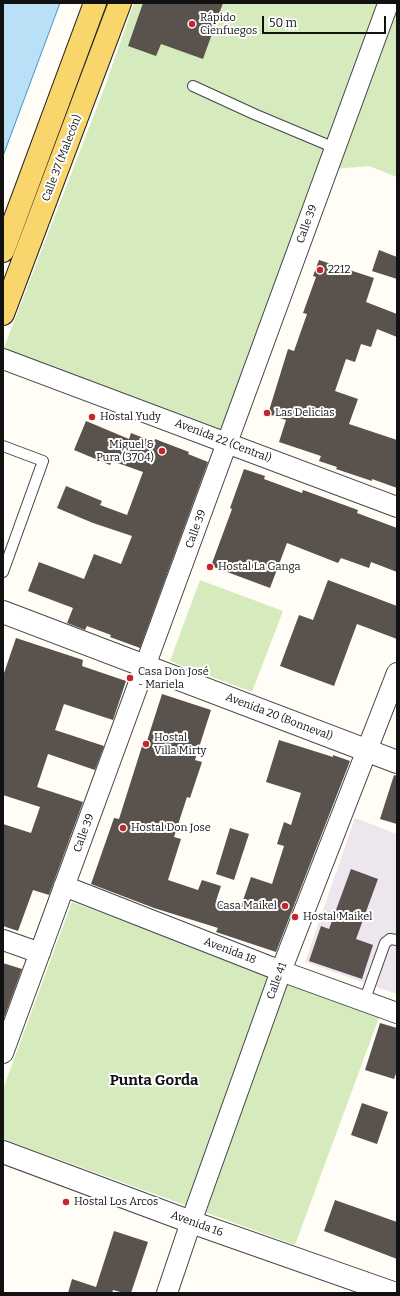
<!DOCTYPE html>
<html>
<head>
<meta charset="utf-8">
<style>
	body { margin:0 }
	#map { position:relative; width:400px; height:1296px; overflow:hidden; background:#fffdf5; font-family:Bitter,serif }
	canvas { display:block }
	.frame { position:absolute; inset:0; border:4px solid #111; pointer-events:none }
	.scale { position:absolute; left:262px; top:16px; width:124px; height:18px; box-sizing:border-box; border:2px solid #111; border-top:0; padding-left:5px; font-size:12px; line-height:14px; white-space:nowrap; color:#111; -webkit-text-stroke:3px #fff; paint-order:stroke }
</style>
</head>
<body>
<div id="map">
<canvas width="400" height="1296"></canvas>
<div class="frame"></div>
<div class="scale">50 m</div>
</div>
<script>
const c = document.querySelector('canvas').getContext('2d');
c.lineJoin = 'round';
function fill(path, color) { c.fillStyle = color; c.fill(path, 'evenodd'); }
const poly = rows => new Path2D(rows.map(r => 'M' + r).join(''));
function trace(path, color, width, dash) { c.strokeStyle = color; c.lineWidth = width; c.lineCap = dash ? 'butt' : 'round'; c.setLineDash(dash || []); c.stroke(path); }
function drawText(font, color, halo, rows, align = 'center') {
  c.font = font + ' Bitter,serif'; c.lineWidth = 4; c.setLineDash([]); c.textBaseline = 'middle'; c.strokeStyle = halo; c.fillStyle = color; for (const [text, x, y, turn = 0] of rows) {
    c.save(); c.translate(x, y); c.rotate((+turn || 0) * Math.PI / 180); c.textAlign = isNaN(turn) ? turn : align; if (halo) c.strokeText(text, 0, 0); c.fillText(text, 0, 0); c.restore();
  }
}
fill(poly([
	[355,818,397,834,397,994,305,962]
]), '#eee6ef');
fill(poly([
	[134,3,397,3,397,177,369,166,322,170,222,430,3,350,104,89],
	[200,580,283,611,252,692,170,661],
	[72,902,380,1015,295,1245,3,1139,3,1089]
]), '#d5ebbd');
const water = poly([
	[3,3,60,3,3,156,3,3]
]);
fill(water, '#b9e0f7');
trace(water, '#3f96cf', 1);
fill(poly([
	[143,3,223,3,203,59,161,44,156,56,128,46],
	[379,250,397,257,397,279,372,271],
	[319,260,374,278,366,302,397,314,397,337,377,329,371,347,361,344,355,362,346,359,335,391,358,399,349,424,397,440,397,488,372,479,372,481,336,469,337,467,319,461,321,456,279,442,286,420,268,414,288,349,294,351,307,314,303,313,316,277,313,276],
	[86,421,129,439,131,433,154,442,155,439,189,452,188,454,208,462,140,648,110,637,111,635,87,626,85,630,67,623,73,608,28,591,39,562,84,579,94,554,121,564,132,536,93,523,57,508,66,486,102,501,100,505,127,515,143,472,112,461,110,465,74,450],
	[244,469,265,476,264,479,302,493,303,490,358,510,357,513,397,528,397,572,371,562,369,568,341,558,338,563,287,543,270,588,211,566,232,509,230,508],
	[328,580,397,606,397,639,357,624,334,686,280,666,299,615,313,620],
	[16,638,83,660,82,666,126,681,113,720,64,704,55,730,104,746,95,770,48,754,37,787,83,802,49,895,33,890,18,931,3,926,3,824,31,833,40,807,3,795,3,676],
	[162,694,211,710,195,760,202,762,190,798,187,797,174,837,181,839,168,880,198,890,202,880,221,886,216,901,240,909,251,877,272,884,284,846,277,844,284,822,291,825,301,793,266,782,279,740,333,757,333,755,350,761,276,952,216,932,218,928,154,908,91,884,114,818,119,819,143,743,146,744],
	[394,775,397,776,397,824,380,819],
	[230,828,249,834,234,880,216,874],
	[351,869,378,879,356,939,373,945,362,979,309,961,321,926,329,929],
	[3,963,22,969,4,1018,3,1018],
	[380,1023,397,1028,397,1071,394,1079,365,1070],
	[362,1103,388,1112,377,1144,351,1135],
	[335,1200,397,1222,397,1259,324,1231],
	[114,1231,148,1242,131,1293,124,1293,113,1290,112,1293,68,1293,72,1279,96,1287]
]), '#5a524d');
const service = poly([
	[193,86,254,114,335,148],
	[3,446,43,461,3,572],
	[364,1002,385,943,390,939,397,940]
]);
const minor = poly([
	[3,359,397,507],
	[64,886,281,971,397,1013],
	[3,940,40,953],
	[3,1053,388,4],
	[167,1293,191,1222,281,971,397,673]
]);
const tertiary = poly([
	[3,612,397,762],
	[3,1152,191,1222,393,1293]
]);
const primary = poly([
	[3,251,95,3],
	[3,314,120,3]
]);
trace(service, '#444', 12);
trace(minor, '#444', 22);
trace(tertiary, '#444', 24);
trace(primary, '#222', 24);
trace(service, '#fff', 10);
trace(minor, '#fff', 20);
trace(tertiary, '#fff', 22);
trace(primary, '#f9d66b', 22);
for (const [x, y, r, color] of [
	[192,24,4,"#c4262e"],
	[320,270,4,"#c4262e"],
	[267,413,4,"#c4262e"],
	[92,417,4,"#c4262e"],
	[162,451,4,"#c4262e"],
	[210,567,4,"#c4262e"],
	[130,678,4,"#c4262e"],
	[146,744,4,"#c4262e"],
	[123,828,4,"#c4262e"],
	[285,906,4,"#c4262e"],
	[295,917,4,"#c4262e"],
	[66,1202,4,"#c4262e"]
]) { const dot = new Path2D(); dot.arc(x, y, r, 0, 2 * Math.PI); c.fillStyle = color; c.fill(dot); trace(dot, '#fff', 1.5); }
drawText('11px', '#111', '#fff', [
	["Rápido",200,18],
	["Cienfuegos",200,31],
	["2212",328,270],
	["Las Delicias",275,413],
	["Hostal Yudy",100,417],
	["Miguel &",154,445,"right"],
	["Pura (3704)",154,458,"right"],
	["Hostal La Ganga",218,567],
	["Casa Don José",138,672],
	["- Mariela",138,685],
	["Hostal",154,738],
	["Villa Mirty",154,751],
	["Hostal Don Jose",131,828],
	["Casa Maikel",277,906,"right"],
	["Hostal Maikel",303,917],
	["Hostal Los Arcos",74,1202]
], 'left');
drawText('11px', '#111', '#fff', [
	["Calle 37 (Malecón)",62,158,-69],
	["Calle 39",307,224,-70],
	["Avenida 22 (Central)",223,441,21],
	["Calle 39",196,529,-70],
	["Avenida 20 (Bonneval)",279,717,21],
	["Calle 39",84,833,-70],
	["Avenida 18",230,951,21],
	["Calle 41",277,981,-70],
	["Avenida 16",197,1224,20]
]);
drawText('bold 15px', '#111', '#fff', [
	["Punta Gorda",154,1081]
]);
</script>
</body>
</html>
